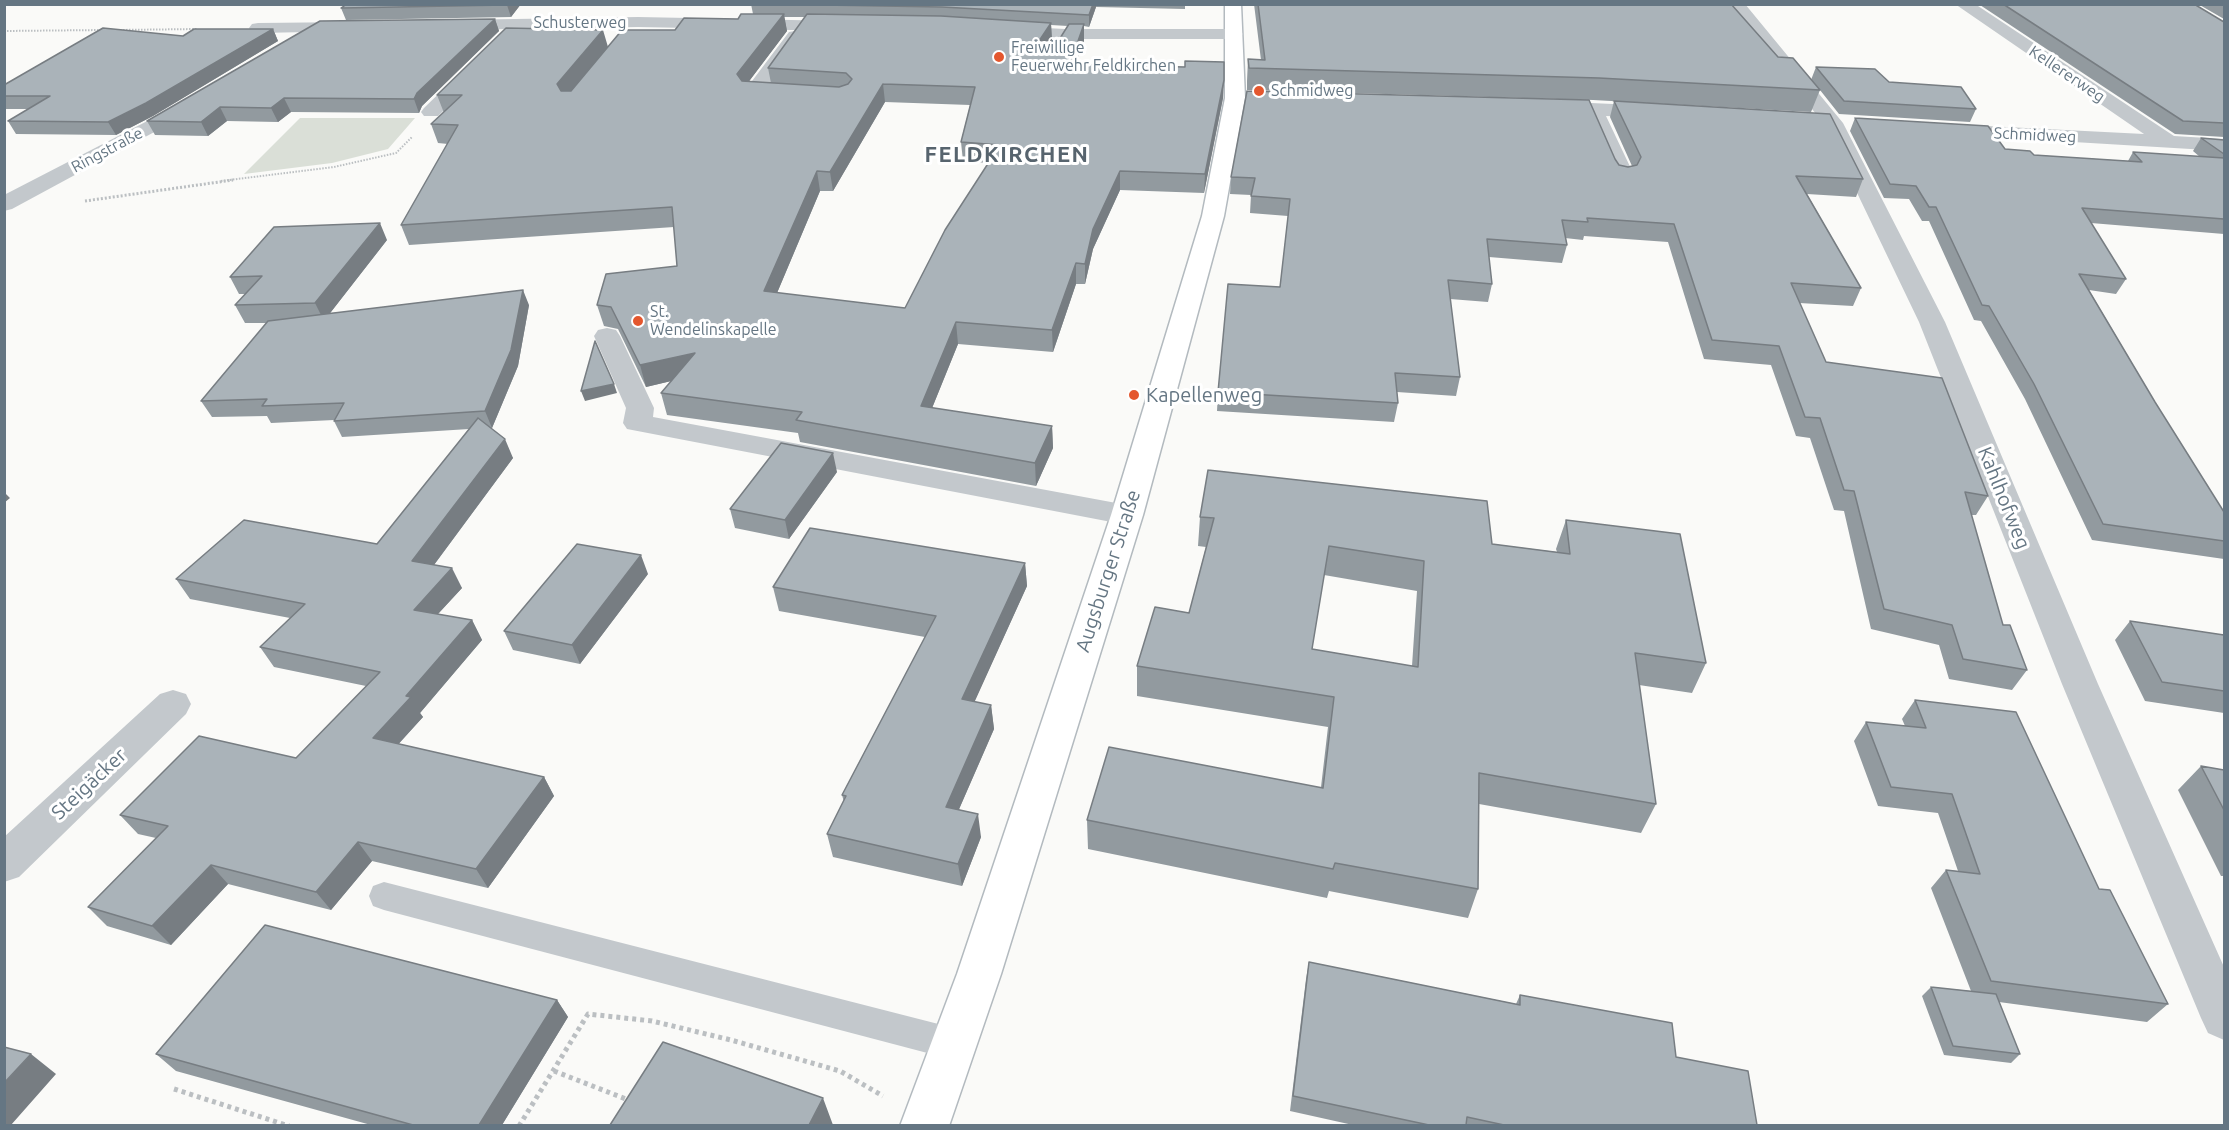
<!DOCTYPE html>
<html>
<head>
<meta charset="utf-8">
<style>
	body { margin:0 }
	#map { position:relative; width:2229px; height:1130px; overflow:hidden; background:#fafaf8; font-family:Ubuntu,sans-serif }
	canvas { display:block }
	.frame { position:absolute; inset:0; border:6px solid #657683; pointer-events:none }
</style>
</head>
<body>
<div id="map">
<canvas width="2229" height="1130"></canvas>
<div class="frame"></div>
</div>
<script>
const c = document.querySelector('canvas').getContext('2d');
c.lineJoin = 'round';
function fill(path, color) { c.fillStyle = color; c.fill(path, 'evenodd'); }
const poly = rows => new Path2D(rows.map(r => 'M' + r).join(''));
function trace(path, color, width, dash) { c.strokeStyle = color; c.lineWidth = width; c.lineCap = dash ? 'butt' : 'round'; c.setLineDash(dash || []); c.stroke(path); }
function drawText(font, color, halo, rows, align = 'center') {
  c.font = font + ' Ubuntu,sans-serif'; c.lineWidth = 6; c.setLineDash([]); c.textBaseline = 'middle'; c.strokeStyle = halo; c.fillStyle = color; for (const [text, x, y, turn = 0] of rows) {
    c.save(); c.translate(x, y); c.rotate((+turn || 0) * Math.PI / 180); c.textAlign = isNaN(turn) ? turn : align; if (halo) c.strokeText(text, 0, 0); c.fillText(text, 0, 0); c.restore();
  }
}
fill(poly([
	[300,118,415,118,388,149,332,163,244,174]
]), '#dadfd7');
const secondary = poly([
	[1225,4,1241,4,1245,98,1224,216,1143,515,1001,974,949,1126,900,1126,957,974,1111,515,1202,216,1225,98,1225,4]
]);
trace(secondary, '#b3babf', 3);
trace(poly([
	[117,30,197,29],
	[4,31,104,30],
	[221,181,334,167,396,153,412,137]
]), '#bbbfc2', 2, [1.5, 1.5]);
trace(poly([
	[85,201,233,180]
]), '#bbbfc2', 3, [2, 2]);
trace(poly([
	[554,1071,631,1101],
	[174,1089,289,1126],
	[519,1126,588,1014,652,1021,731,1040,840,1071,883,1096]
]), '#bbbfc2', 5, [4, 4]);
fill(poly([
	[384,882,954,1028,966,1032,971,1044,966,1056,954,1060,384,910,373,906,369,896,373,886,384,882]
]), '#c3c8cc');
fill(poly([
	[1728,4,1745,4,1843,123,1945,322,2098,684,2224,967,2224,1040,2208,1033,2201,1018,2062,684,1919,322,1824,124,1728,4],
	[1955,4,1975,4,2174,136,2224,139,2224,151,1940,134,1937,130,1940,126,1947,124,2144,134,1955,4],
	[638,17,842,21,848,22,851,26,848,30,842,31,638,27,453,30,447,29,444,25,447,21,453,20,638,17],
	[354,22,360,23,363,27,360,31,258,33,252,32,249,28,252,24,258,23,354,22],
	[1008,26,1065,29,1234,29,1240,30,1243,34,1240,38,1234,39,1065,39,1002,35,999,31,1002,27,1008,26],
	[795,31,801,32,804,36,767,88,791,90,794,94,791,98,784,100,746,97,743,93,746,89,789,32,795,31],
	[471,67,478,69,480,73,478,77,438,116,424,116,421,112,424,108,464,69,471,67],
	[188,100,195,102,198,106,195,110,12,209,4,211,4,195,188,100],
	[1548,101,1656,106,1663,108,1666,112,1663,116,1656,118,1606,116,1634,175,1631,180,1623,182,1615,180,1612,175,1586,115,1541,111,1538,107,1541,103,1548,101],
	[607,328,616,330,620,336,654,408,653,417,1127,505,1138,508,1143,515,1138,522,1127,525,627,429,623,423,626,408,594,336,598,330,607,328],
	[173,690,186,694,191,704,186,714,19,877,4,882,4,837,160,694,173,690]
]), '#c3c8cc');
fill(secondary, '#fff');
fill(poly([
	[347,4,521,4,511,17,346,20,341,8],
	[751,4,1185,4,1185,9,1096,7,1089,27,1084,26,1084,41,1076,65,1223,98,1204,193,1120,190,1093,249,1085,284,1076,284,1053,352,958,344,932,408,1052,426,1053,448,1036,486,800,442,798,433,667,415,661,393,671,381,646,387,618,329,604,326,597,305,677,266,674,227,409,245,401,225,448,144,438,143,431,124,444,113,437,95,608,47,675,30,738,19,753,14],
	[784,17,805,17,768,68,771,83,749,81,787,31],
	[1051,25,1068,26,1057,43,1047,47,1052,40],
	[885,102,970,105,961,142,963,161,988,163,905,308,777,293,820,191,833,191],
	[1254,4,1731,4,1778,57,1811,80,1816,67,1889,82,1976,109,1970,122,1839,114,1820,90,1811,112,1593,100,1247,90,1247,81,1248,59,1261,60],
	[2194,4,2224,22,2224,139,2224,137,2175,134,1980,5],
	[2198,4,2224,4,2224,19],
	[495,19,499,31,422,106,419,113,291,112,278,122,227,121,208,136,155,135,147,121],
	[273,29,278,41,153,116,116,135,16,134,8,121,28,109,4,109,4,85,183,36],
	[1614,101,1863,179,1856,197,1807,194,1861,288,1853,306,1799,303,1826,362,1988,496,1976,515,1971,515,2003,625,2027,670,2012,690,1949,679,1939,645,1871,629,1844,511,1834,510,1810,438,1796,436,1771,365,1704,359,1668,242,1584,236,1583,240,1565,238,1567,245,1562,263,1489,257,1492,284,1488,302,1450,299,1460,377,1456,396,1397,392,1398,403,1394,422,1217,411,1218,392,1280,287,1288,216,1250,213,1251,195,1230,194,1231,177,1615,159,1619,165,1628,167,1632,166,1610,117],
	[1855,118,2034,155,2128,161,2133,152,2200,157,2193,151,2201,138,2224,140,2224,234,2091,223,2126,279,2116,294,2089,290,2155,402,2224,512,2224,559,2092,540,2025,399,1981,321,1974,320,1929,221,1922,221,1909,199,1884,198,1850,131],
	[387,240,330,313,529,305,518,366,492,428,491,428,513,458,434,565,462,588,438,614,472,620,482,640,420,713,423,717,398,744,544,777,554,796,488,888,372,861,331,910,228,884,171,945,107,926,88,907,156,838,138,834,120,815,296,758,366,686,274,667,260,647,290,618,190,599,176,579,377,544,469,429,342,437,334,421,334,420,271,423,267,416,212,417,201,401,267,323,245,323,235,305,245,294,239,294,230,277],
	[837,472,789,539,735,528,730,509],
	[1200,517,1492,544,1557,552,1556,549,1566,520,1706,663,1692,693,1639,685,1656,804,1641,833,1479,804,1478,889,1468,918,1329,891,1327,898,1088,849,1087,820,1321,787,1328,727,1137,696,1137,666,1189,613,1206,547,1198,546],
	[1324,575,1417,591,1412,666,1312,649],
	[1025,563,1027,586,974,702,991,705,994,729,959,809,981,837,962,886,833,857,827,834,844,802,842,795,925,637,779,611,773,587],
	[648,574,580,664,513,650,504,631],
	[2130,621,2224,635,2224,713,2145,701,2115,640],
	[1915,700,2099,889,2168,1004,2147,1022,1999,1002,2020,1054,2011,1063,1944,1055,1922,996,1931,987,1971,991,1931,888,1946,870,1958,871,1938,813,1878,806,1854,741,1866,722,1905,726,1902,719],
	[2201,766,2224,770,2224,876,2221,876,2178,790],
	[1309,962,1516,1004,1520,995,1676,1057,1757,1125,1353,1125,1290,1111,1306,979],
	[557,1000,568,1017,502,1125,371,1125,176,1071,156,1054]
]), '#929a9f');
fill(poly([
	[508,4,521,4,511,17,507,5],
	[1093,4,1096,4,1096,7,1089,27,1089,15],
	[784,14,787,31,741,92,737,74],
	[495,19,499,31,422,106,419,113,414,99,417,93],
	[1051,23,1052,40,1040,59,1039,41],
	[1084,24,1084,41,1070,82,1070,64],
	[273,29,278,41,153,116,116,135,108,122],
	[603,30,608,47,563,103,557,84],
	[1224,80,1223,98,1204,193,1205,174],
	[883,84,885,102,833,191,830,172],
	[284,98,291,112,278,122,271,108],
	[220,107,227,121,208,136,201,122],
	[817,171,820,191,769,312,764,291],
	[1120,171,1120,190,1093,249,1085,284,1085,264,1093,229],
	[380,223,387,240,324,321,315,303],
	[1076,263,1076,284,1053,352,1052,330],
	[523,290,529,305,518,366,492,428,485,411],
	[956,322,958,344,924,428,921,406],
	[695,353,701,374,646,387,640,365],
	[614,384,617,393,585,401,581,391],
	[1052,426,1053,448,1036,486,1035,463],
	[505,439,513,458,422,581,412,561],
	[833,453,837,472,789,539,785,520],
	[4,492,10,498,4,503],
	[641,555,648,574,580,664,572,645],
	[1025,563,1027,586,965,723,962,699],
	[452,568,462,588,424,629,414,610],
	[472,620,482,640,420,713,423,717,386,758,373,738,406,696],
	[991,705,994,729,950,830,946,807],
	[544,777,554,796,488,888,476,869],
	[978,814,981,837,962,886,958,864],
	[358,842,372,861,331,910,316,892],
	[211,865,228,884,171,945,152,926],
	[557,1000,568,1017,502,1125,479,1125],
	[31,1054,56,1074,11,1125,4,1125,4,1083],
	[823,1098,833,1125,809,1125]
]), '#777d82');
const building = poly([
	[347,4,508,4,507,5,341,8,347,4],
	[761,4,1093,4,1089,15,942,7,761,4],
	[1258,4,1731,4,1778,57,1793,58,1820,90,1599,78,1249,68,1248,59,1265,60,1258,4],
	[2003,4,2194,4,2224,22,2224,123,2183,121,2003,4],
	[741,14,784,14,737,74,742,81,839,87,848,84,852,79,846,73,768,68,807,14,941,16,1051,23,1039,41,1041,46,1048,48,1057,43,1069,24,1084,24,1070,64,1185,67,1185,61,1224,62,1224,80,1205,174,1120,171,1093,229,1085,264,1076,263,1052,330,956,322,921,406,1052,426,1035,463,796,420,802,412,661,393,695,353,640,365,611,307,597,305,606,274,677,266,672,207,401,225,458,125,431,124,462,95,437,95,506,28,603,30,557,84,561,91,571,91,622,30,675,30,684,18,738,19,741,14],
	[883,84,975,87,961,142,1000,145,945,230,905,308,764,291,817,171,830,172,883,84],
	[495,19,417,93,414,99,284,98,271,108,220,107,201,122,147,121,320,21,495,19],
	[103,28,183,36,194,29,273,29,146,103,108,122,8,121,50,96,4,96,4,85,103,28],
	[1816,67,1875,69,1889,82,1961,87,1976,109,1844,101,1816,67],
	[1247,91,1589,100,1615,159,1619,165,1628,167,1637,165,1641,157,1614,101,1830,114,1863,179,1796,176,1861,288,1791,283,1826,362,1942,378,1988,496,1965,492,2003,625,2010,625,2027,670,1963,659,1952,625,1884,609,1854,491,1844,490,1820,418,1805,417,1779,346,1712,340,1674,224,1587,218,1588,222,1562,220,1567,245,1487,239,1492,284,1448,280,1460,377,1395,373,1398,403,1218,392,1228,284,1280,287,1290,199,1251,196,1255,178,1231,177,1247,91],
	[1855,118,1988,126,2005,149,2030,151,2034,155,2142,162,2133,152,2224,158,2224,219,2082,208,2126,279,2079,274,2155,402,2224,512,2224,541,2103,524,2034,384,1989,306,1982,305,1936,207,1929,207,1916,186,1890,184,1855,118],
	[2201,138,2224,140,2224,154,2201,138],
	[380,223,315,303,235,305,262,276,230,277,274,227,380,223],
	[523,290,511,350,485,411,334,421,344,403,262,406,267,399,201,401,268,321,523,290],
	[595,341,614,384,581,391,595,341],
	[478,418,505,439,412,561,452,568,414,610,472,620,406,696,411,697,373,738,544,777,476,869,358,842,316,892,211,865,152,926,88,907,168,826,120,815,199,736,296,758,380,672,260,647,305,604,176,579,244,520,377,544,478,418],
	[781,443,833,453,785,520,730,509,781,443],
	[1208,470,1487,501,1492,544,1570,554,1566,520,1680,534,1706,663,1635,653,1656,804,1479,773,1478,889,1335,863,1333,869,1087,820,1109,747,1323,788,1334,697,1137,666,1155,607,1189,613,1214,518,1200,517,1208,470],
	[1329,546,1424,561,1418,667,1312,649,1329,546],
	[810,528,1025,563,962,699,991,705,946,807,978,814,958,864,827,834,846,796,842,795,936,616,773,587,810,528],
	[577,544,641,555,572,645,504,631,577,544],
	[2130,621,2224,635,2224,691,2162,682,2130,621],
	[1915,700,2016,712,2099,889,2110,890,2168,1004,1991,981,1946,870,1980,874,1952,794,1891,787,1866,722,1926,728,1915,700],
	[2201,766,2224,770,2224,810,2201,766],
	[265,925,557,1000,479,1125,413,1125,156,1054,265,925],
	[1309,962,1520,1005,1520,995,1672,1023,1676,1057,1748,1071,1757,1125,1504,1125,1467,1117,1466,1125,1429,1125,1293,1096,1309,962],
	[1931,987,1996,994,2020,1054,1953,1046,1931,987],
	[663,1042,823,1098,809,1125,610,1125,663,1042],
	[4,1047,31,1054,4,1083,4,1047]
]);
fill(building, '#aab3b9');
trace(building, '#777d82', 1.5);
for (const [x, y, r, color] of [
	[999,57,6,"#e4572e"],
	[1259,91,6,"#e4572e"],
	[638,321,6,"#e4572e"],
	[1134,395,6,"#e4572e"]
]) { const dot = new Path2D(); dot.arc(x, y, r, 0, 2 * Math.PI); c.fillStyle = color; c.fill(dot); trace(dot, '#fff', 2); }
drawText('16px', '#657683', '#fff', [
	["Schusterweg",580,23],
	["Kellererweg",2067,74,34],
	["Schmidweg",2035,135,3],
	["Ringstraße",107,150,-28]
]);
drawText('16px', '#657683', '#fff', [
	["Freiwillige",1011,48],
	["Feuerwehr Feldkirchen",1011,66],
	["Schmidweg",1271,91],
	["St.",650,312],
	["Wendelinskapelle",650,330]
], 'left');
drawText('20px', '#657683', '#fff', [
	["Kapellenweg",1146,395]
], 'left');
drawText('20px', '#657683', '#fff', [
	["Kahlhofweg",2004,498,68],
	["Augsburger Straße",1108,571,-72],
	["Steigäcker",89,784,-43]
]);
c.letterSpacing = '1.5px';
drawText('bold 22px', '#57646e', '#fff', [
	["FELDKIRCHEN",1007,155]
]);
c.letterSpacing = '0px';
</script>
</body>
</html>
